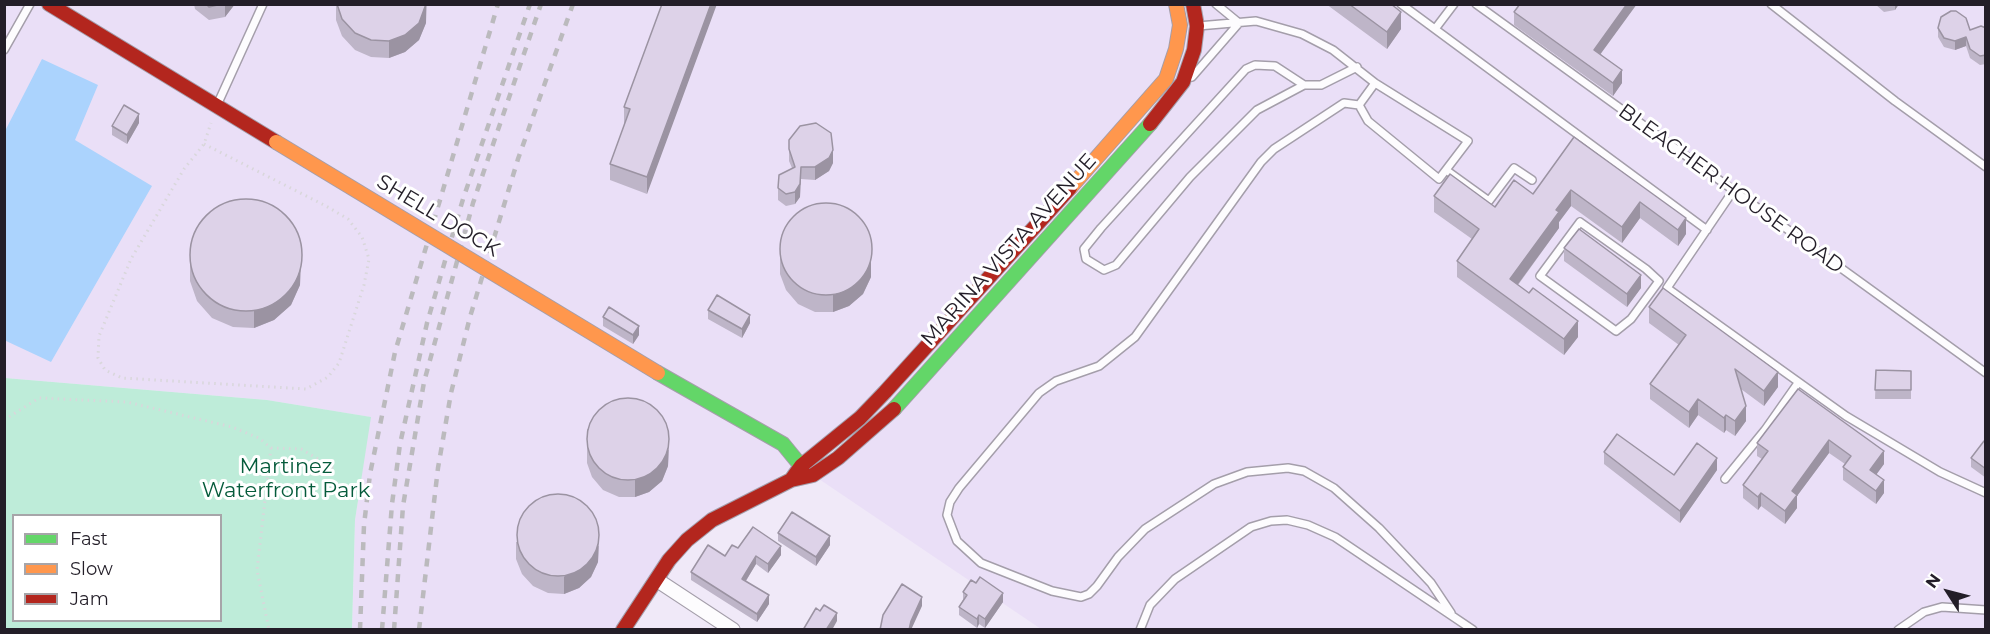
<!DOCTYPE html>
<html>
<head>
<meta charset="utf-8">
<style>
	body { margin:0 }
	#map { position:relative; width:1990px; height:634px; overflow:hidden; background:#f0e9f8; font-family:Montserrat,sans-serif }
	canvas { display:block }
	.frame { position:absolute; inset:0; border:6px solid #231e28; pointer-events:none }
	.legend { position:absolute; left:12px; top:514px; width:210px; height:108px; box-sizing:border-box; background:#fff; border:2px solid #a7a5a9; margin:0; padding:8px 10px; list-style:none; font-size:18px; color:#231e28 }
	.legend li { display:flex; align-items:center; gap:12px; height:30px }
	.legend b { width:30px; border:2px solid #a7a5a9 }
	.north { position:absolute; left:1918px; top:562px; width:60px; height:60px; -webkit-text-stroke:4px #fff; paint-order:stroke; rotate:306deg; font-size:16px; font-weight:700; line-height:24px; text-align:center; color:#231e28 }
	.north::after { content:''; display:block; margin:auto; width:21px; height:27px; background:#231e28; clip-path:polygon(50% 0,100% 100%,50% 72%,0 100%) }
</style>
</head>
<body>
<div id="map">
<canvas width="1990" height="634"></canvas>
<div class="frame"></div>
<ul class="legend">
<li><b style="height:8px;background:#63d668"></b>Fast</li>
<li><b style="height:8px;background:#ff974d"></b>Slow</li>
<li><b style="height:8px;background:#b3261e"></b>Jam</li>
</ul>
<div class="north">N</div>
</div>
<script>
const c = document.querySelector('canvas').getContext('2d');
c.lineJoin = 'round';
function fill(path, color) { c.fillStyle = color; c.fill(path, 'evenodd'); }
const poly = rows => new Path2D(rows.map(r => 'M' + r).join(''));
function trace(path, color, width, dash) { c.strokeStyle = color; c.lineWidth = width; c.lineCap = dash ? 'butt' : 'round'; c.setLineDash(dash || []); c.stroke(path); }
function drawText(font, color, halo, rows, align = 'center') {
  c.font = font + ' Montserrat,sans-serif'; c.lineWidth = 6; c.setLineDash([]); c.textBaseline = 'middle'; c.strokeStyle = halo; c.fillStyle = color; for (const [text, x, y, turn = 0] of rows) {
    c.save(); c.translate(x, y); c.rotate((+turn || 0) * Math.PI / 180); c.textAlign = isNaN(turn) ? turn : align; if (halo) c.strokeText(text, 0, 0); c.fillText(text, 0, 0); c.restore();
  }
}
fill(poly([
	[1176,4,1171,64,833,441,712,520,623,629,352,629,355,520,370,417,267,400,5,378,5,5],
	[1193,5,1985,5,1985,629,1041,629,813,475,1158,116]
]), '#eadff7');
fill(poly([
	[5,378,267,400,371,417,355,520,352,629,5,630],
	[14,516,220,516,220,620,14,620]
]), '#beecd9');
fill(poly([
	[42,59,98,85,75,140,152,186,51,362,4,340,5,131]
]), '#abd3fd');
const lane = poly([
	[1401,4,1707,230],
	[1476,4,1986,373],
	[1771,4,1895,101,1986,167],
	[1198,26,1256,21,1302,34,1333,50,1375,83,1468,141,1439,179,1368,121,1359,105],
	[1435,29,1454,4],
	[4,50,30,4],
	[1192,77,1239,23,1216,4],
	[1304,85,1275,66,1255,65,1246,69,1101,228,1084,249,1086,259,1104,270,1116,265,1190,177,1257,110,1304,85,1321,85,1357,67],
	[218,103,263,4],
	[1359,105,1344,103,1274,149,1261,162,1135,337,1099,366,1056,381,1039,393,959,488,950,502,947,515,957,541,981,563,1052,591,1081,597,1089,594,1097,586,1118,557,1145,529,1214,484,1247,472,1288,468,1304,471,1334,488,1379,528,1431,583,1451,613],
	[1359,105,1375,83],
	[1446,170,1489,201,1514,168,1532,180],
	[1733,191,1667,288,1846,416,1940,472,1986,493],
	[1580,222,1646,269,1659,281,1631,319,1616,331,1540,276,1580,222],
	[1725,479,1765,430,1798,383],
	[1140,630,1150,605,1175,579,1251,527,1271,521,1287,520,1308,525,1335,537,1473,630],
	[1898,630,1924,612,1942,607,1986,610]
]);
const street = poly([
	[657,580,733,630]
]);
const fast = poly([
	[658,373,783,444,801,466],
	[894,409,1150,124]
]);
const slow = poly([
	[1070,188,1166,79,1176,49,1180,25,1176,4]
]);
const jam = poly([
	[49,4,276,142],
	[1150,124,1183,82,1194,50,1197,26,1193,4],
	[791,480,801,466,860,418,885,392,1070,188],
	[623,630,669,560,687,540,712,520,791,480,813,475,838,458,894,409]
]);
trace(lane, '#a49eaa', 10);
trace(street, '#a49eaa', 16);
trace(fast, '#a49eaa', 16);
trace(slow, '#a49eaa', 16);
trace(jam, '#a49eaa', 16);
trace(poly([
	[204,144,326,206,348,219,362,237,369,259,364,285,339,363,328,377,306,389,122,378,105,370,98,358,99,336,131,259,184,169,204,144,211,123],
	[4,420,39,398,127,402,232,427,259,438,271,448,257,570,269,630],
	[271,448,301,449,335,469]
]), '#d9d7db', 3, [1.5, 4.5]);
trace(lane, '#fdfcfe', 7);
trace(street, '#fdfcfe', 14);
trace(fast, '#63d668', 14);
trace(slow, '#ff974d', 14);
trace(jam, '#b3261e', 14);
trace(poly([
	[360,630,364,525,370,474,395,352,498,4],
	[382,630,392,504,400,444,427,323,463,199,530,4],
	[394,630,403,506,424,382,473,203,541,4],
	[419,630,438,468,451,393,470,317,518,159,573,4]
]), '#bbbabd', 4.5, [8, 8]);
const slowBridge = poly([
	[276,142,658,373]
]);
trace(slowBridge, '#a49eaa', 16, []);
trace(slowBridge, '#ff974d', 14);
fill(poly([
	[194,4,235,4,225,17,209,20,195,9],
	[336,4,427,4,426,23,419,40,405,52,389,58,371,57,355,50,342,36,336,20],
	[662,4,647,194,610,180,610,164,625,124,624,124,624,107],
	[1326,4,1391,4,1401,29,1387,49],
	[1875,4,1899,4,1895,10,1884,12],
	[1514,12,1601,54,1622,83,1613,96,1514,25],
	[1938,28,1970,30,1986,28,1986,64,1980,65,1970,58,1966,46,1955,50,1944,47,1938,37],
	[139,123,127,144,112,135,112,126],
	[1574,137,1686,234,1678,246,1640,218,1622,243,1571,206,1559,222,1559,228,1518,285,1578,337,1564,355,1457,277,1457,261,1472,239,1434,212,1434,196,1495,207,1533,194],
	[789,140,833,163,829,171,815,180,801,179,800,197,795,204,786,206,778,200,778,188,792,168,789,161],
	[1564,248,1641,288,1627,307,1564,261],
	[780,257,871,259,871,277,863,294,849,306,833,312,815,312,798,304,786,290,780,274],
	[301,263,300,285,291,305,274,320,254,328,233,327,212,318,197,301,190,281,190,264],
	[1649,307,1778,387,1764,406,1741,389,1746,421,1735,436,1726,430,1724,433,1698,415,1689,428,1650,399,1650,384,1679,345,1649,323],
	[708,310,750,323,742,338,708,319],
	[603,317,639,335,633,344,603,326],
	[1876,370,1911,371,1911,399,1875,399],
	[1798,389,1884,464,1876,475,1884,493,1876,504,1843,480,1843,467,1845,464,1829,453,1797,496,1797,508,1785,524,1761,506,1758,510,1743,498,1743,485,1762,459,1757,456,1757,443],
	[587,429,669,450,668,466,662,481,649,492,635,497,619,497,603,490,592,477,587,463],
	[1986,442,1986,478,1971,467,1971,458],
	[1604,452,1674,475,1717,470,1680,523,1604,464],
	[778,533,830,545,816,566,778,541],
	[516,542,599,546,598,562,591,577,579,588,564,594,548,593,533,586,522,574,516,559],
	[738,548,781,555,768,573,756,564,746,581,769,604,757,622,691,580,691,572,725,556],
	[963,592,1003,602,985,628,979,624,977,628,959,615,959,607,963,600]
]), '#beb5c8');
fill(poly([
	[225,4,235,4,225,17],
	[426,4,426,23,419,40,405,52,389,58,389,41],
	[711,4,717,4,647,194,647,177],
	[1627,4,1637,4,1594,63,1594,50],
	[1895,4,1899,4,1895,10],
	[1401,12,1401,29,1387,49,1387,32],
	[1966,37,1966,46,1955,50,1955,41],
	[1622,70,1622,83,1613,96,1613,83],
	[139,114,139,123,127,144,127,135],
	[833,150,833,163,829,171,815,180,815,167],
	[801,167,800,197,795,204,795,192],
	[1571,190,1571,206,1559,222,1559,228,1510,295,1510,279,1556,210],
	[1640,202,1640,218,1622,243,1622,227],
	[1686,218,1686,234,1678,246,1678,230],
	[871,242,871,277,863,294,849,306,833,312,833,295],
	[301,246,300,285,291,305,274,320,254,328,254,311],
	[1641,275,1641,288,1627,307,1627,294],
	[750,315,750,323,742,338,742,329],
	[1578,321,1578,337,1564,355,1564,339],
	[639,326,639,335,633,344,633,335],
	[1778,372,1778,387,1764,406,1764,391],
	[1698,399,1698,415,1689,428,1689,412],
	[1746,406,1746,421,1735,436,1735,421],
	[1726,415,1726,430,1724,433,1724,418],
	[669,433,668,466,662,481,649,492,635,497,635,480],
	[1829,440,1829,453,1797,496,1797,508,1785,524,1785,511,1792,491],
	[1884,451,1884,464,1870,483,1870,470],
	[1717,458,1717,470,1680,523,1680,511],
	[1884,480,1884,493,1876,504,1876,491],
	[1761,493,1761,506,1758,510,1758,497],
	[599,529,598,562,591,577,579,588,564,594,564,577],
	[830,536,830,545,816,566,816,557],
	[781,546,781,555,768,573,768,564],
	[756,556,756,564,742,587,742,579],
	[1003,593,1003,602,985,628,985,619],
	[769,595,769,604,757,622,757,614],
	[922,597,922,606,911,630,909,630,911,621],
	[837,613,837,621,832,630,826,630],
	[979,615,979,624,977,628,977,619]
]), '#9b93a2');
const building = poly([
	[206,4,222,4,209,7,206,4],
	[337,4,426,4,419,23,405,35,389,41,371,40,355,33,342,19,337,4],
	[662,4,711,4,647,177,610,164,630,109,624,107,662,4],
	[1349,4,1391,4,1401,12,1387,32,1349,4],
	[1520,4,1627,4,1594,50,1622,70,1613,83,1514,12,1520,4],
	[1951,11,1956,11,1966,18,1970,30,1981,26,1986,28,1986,55,1980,56,1970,49,1966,37,1955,41,1944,38,1938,28,1941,17,1951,11],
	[124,105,139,114,127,135,112,126,124,105],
	[816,123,831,133,833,150,829,158,815,167,801,167,800,184,795,192,786,194,778,188,779,175,795,167,789,149,789,140,800,126,816,123],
	[1574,137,1686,218,1678,230,1640,202,1622,227,1571,190,1556,210,1559,212,1510,279,1529,293,1533,288,1578,321,1564,339,1457,261,1479,229,1434,196,1450,174,1495,207,1514,180,1533,194,1574,137],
	'190 255a56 56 0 1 1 112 0a56 56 0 1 1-112 0Z',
	'780 249a46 46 0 1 1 92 0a46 46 0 1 1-92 0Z',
	[1579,229,1641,275,1627,294,1564,248,1579,229],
	[1663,288,1778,372,1764,391,1735,369,1746,406,1735,421,1726,415,1724,418,1698,399,1689,412,1650,384,1686,335,1649,307,1663,288],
	[717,295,750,315,742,329,708,310,717,295],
	[609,307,639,326,633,335,603,317,609,307],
	[1876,370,1911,371,1911,390,1875,390,1876,370],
	[1798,389,1884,451,1870,470,1884,480,1876,491,1843,467,1851,456,1829,440,1792,491,1797,495,1785,511,1761,493,1758,497,1743,485,1768,451,1757,443,1798,389],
	'587 439a41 41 0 1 1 82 0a41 41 0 1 1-82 0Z',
	[1617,434,1674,475,1697,443,1717,458,1680,511,1604,452,1617,434],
	[1984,441,1986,442,1986,469,1971,458,1984,441],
	'517 535a41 41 0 1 1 82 0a41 41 0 1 1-82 0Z',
	[792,512,830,536,816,557,778,533,792,512],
	[753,527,781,546,768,564,756,556,742,579,769,595,757,614,691,572,708,545,725,556,732,545,738,548,753,527],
	[980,577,1003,593,985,619,979,615,977,619,959,607,967,595,963,592,971,580,976,583,980,577],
	[902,584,922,597,911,621,909,630,880,630,883,615,902,584],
	[824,605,837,613,826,630,803,630,816,608,820,611,824,605]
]);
fill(building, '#ddd2e8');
trace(building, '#9b93a2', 1.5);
drawText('21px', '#231e28', '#fff', [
	["BLEACHER HOUSE ROAD",1731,189,36],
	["SHELL DOCK",438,216,31],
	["MARINA VISTA AVENUE",1009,250,-48]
]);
drawText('21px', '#055b3b', '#fff', [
	["Martinez",286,467],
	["Waterfront Park",286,491]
]);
</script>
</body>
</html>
